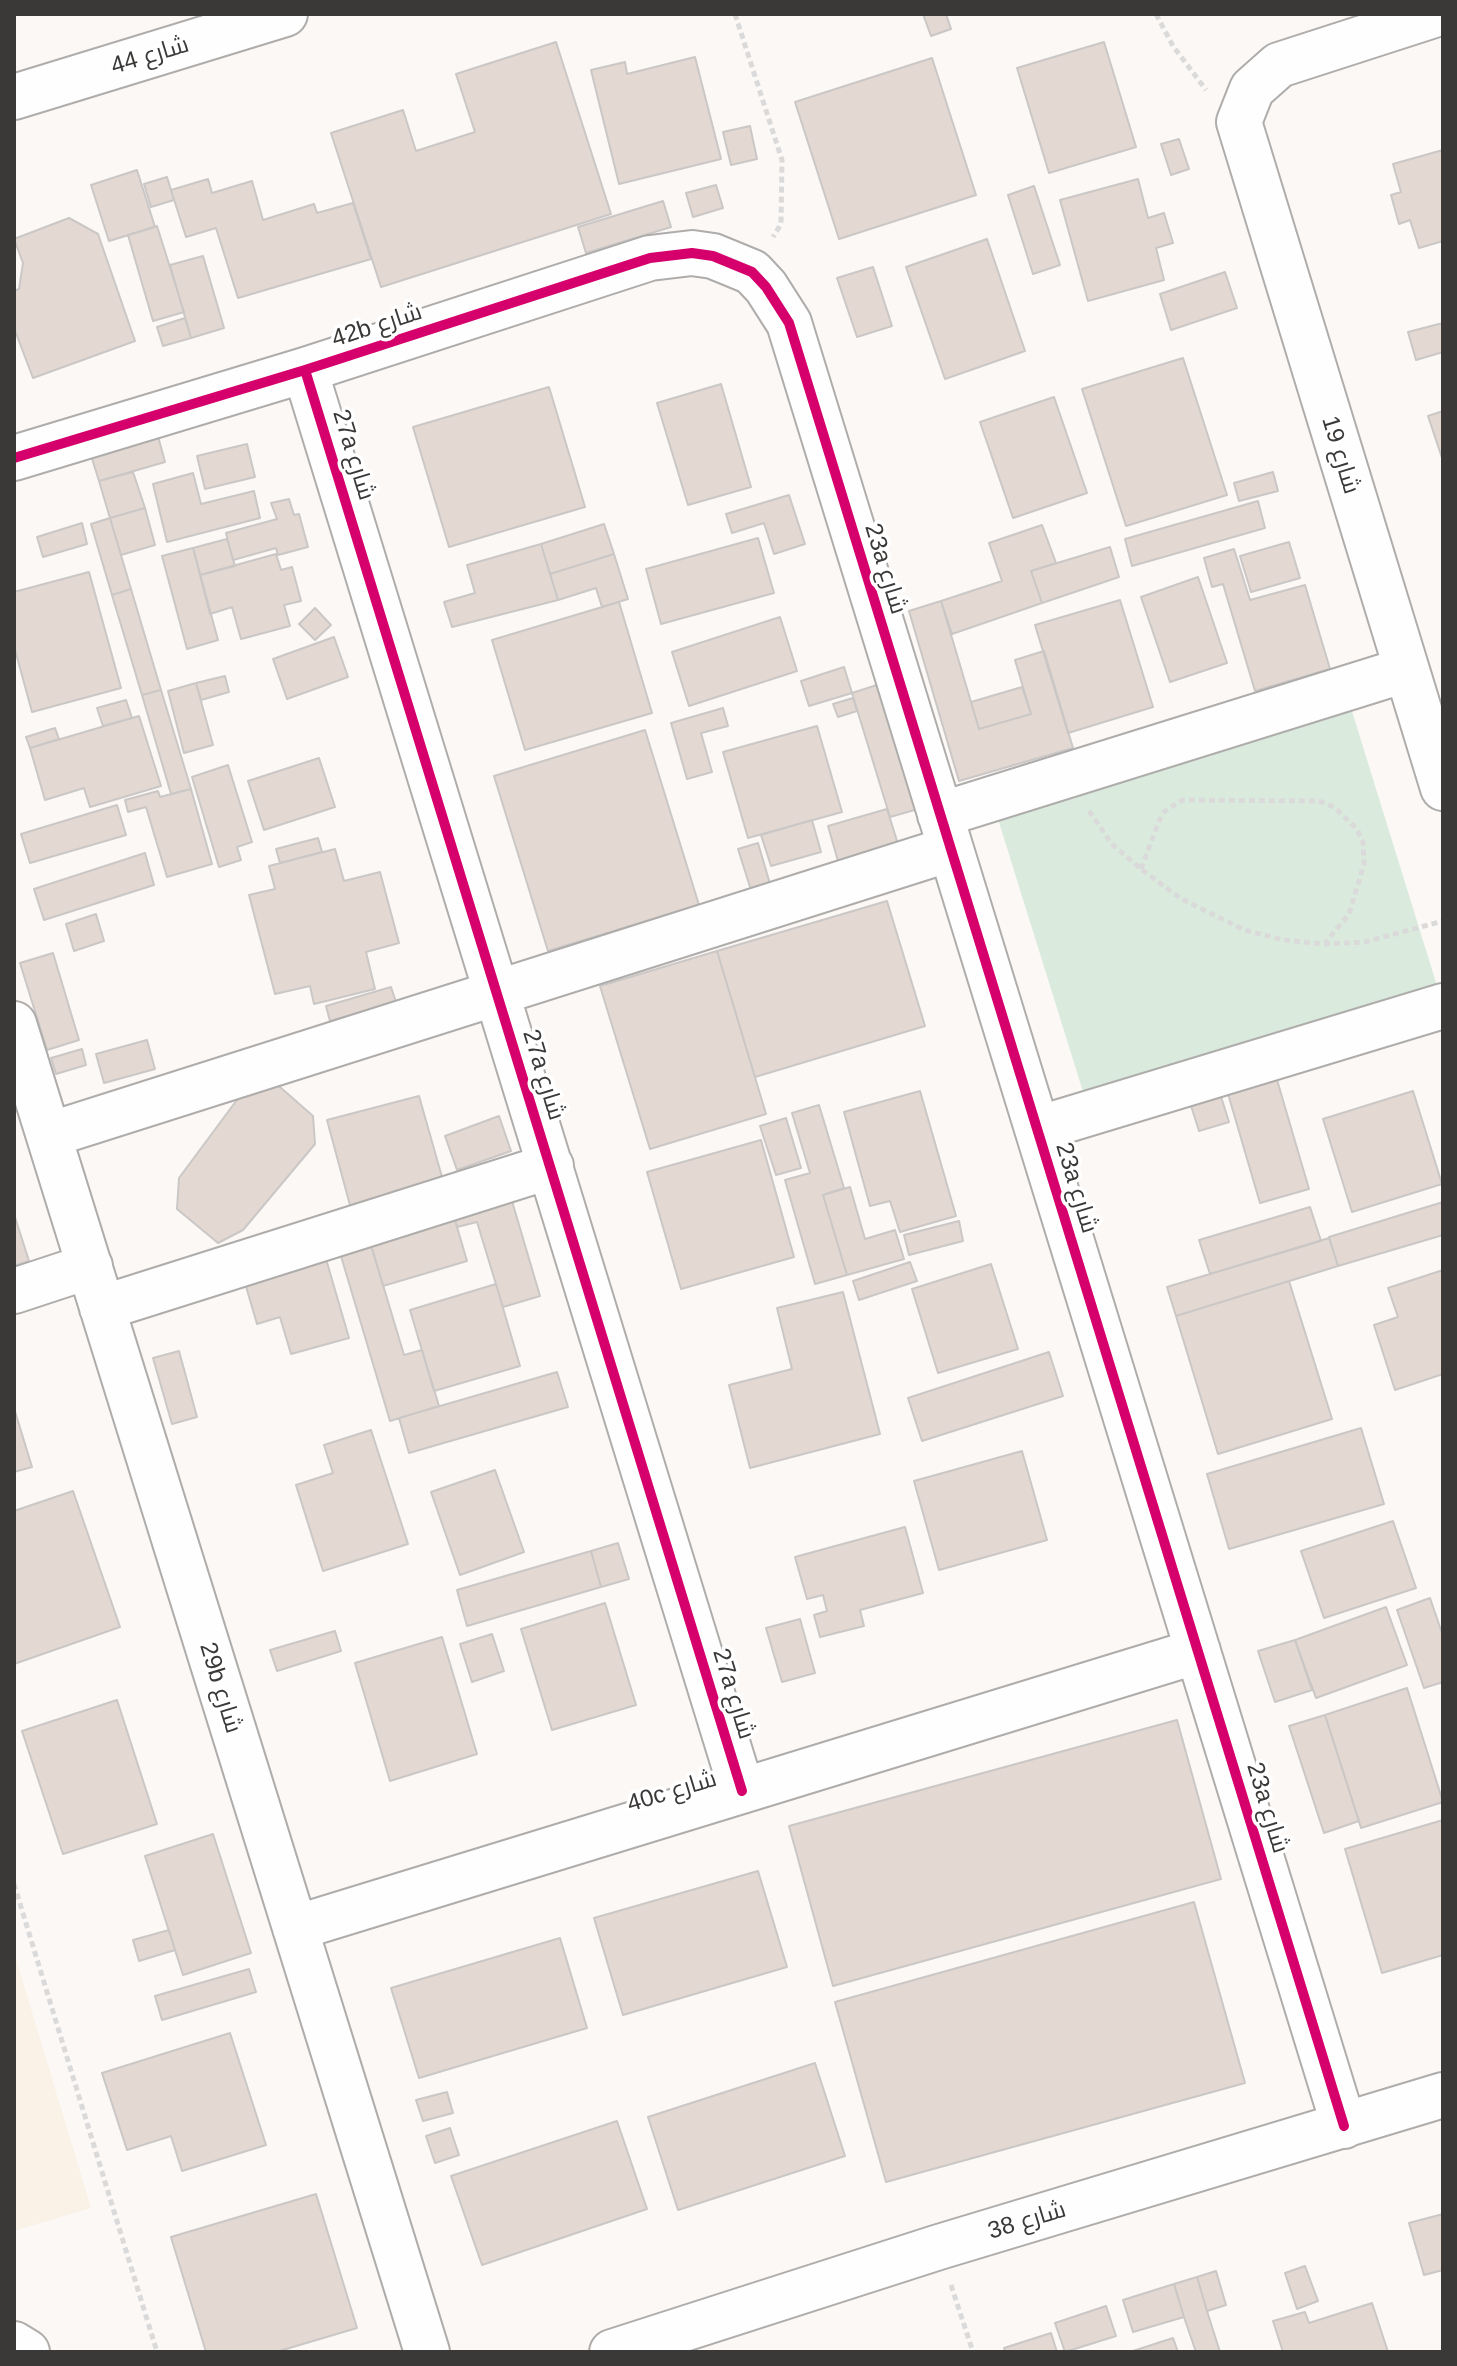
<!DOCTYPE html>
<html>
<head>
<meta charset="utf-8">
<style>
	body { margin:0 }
	#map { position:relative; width:1457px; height:2366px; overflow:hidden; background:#fbf8f6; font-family:Helvetica,sans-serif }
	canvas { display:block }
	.frame { position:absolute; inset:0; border:16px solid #3b3938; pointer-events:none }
</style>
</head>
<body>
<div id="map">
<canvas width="1457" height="2366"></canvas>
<div class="frame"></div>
</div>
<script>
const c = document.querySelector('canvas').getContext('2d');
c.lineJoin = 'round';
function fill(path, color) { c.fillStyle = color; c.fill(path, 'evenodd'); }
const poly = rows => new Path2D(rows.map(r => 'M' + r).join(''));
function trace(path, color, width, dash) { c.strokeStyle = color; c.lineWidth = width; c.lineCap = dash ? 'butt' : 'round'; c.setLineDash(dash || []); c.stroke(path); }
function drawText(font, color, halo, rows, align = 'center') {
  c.font = font + ' Helvetica,Cairo,sans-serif'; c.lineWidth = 7; c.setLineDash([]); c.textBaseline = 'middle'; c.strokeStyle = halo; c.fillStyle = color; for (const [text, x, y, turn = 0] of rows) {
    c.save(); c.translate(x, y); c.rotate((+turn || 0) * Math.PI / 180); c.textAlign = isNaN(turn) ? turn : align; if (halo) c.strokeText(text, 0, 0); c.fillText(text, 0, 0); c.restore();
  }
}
fill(poly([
	[14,1952,91,2208,14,2231]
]), '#faf2e6');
fill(poly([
	[1351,708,1438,989,1085,1098,997,816]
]), '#daebde');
const building = poly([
	[923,14,946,14,951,29,931,36,923,14],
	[556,42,611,214,381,287,331,133,403,110,416,151,475,132,456,74,556,42],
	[1104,42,1136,147,1049,173,1017,68,1104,42],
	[695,57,721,159,619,184,591,70,625,62,627,74,695,57],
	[932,58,976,195,839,239,795,102,932,58],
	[750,126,757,159,731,165,723,132,750,126],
	[1179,139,1189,169,1171,175,1161,144,1179,139],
	[1443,150,1443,241,1419,248,1410,220,1399,224,1391,195,1401,192,1393,164,1443,150],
	[137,170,155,227,109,241,91,185,137,170],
	[167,177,174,200,151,207,144,184,167,177],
	[208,179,212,193,252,181,263,220,314,204,317,213,353,203,371,259,238,298,216,228,186,237,171,190,208,179],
	[1138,179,1148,218,1164,213,1173,243,1156,248,1164,280,1088,301,1060,200,1138,179],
	[716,185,723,208,693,217,686,193,716,185],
	[1034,186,1060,265,1033,274,1008,195,1034,186],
	[663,201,671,227,586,253,578,227,663,201],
	[69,218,98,234,135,341,33,378,14,328,14,291,19,289,23,263,14,239,69,218],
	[157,226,184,312,153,321,128,235,157,226],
	[987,239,1025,351,945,379,906,267,987,239],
	[203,256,224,328,191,338,170,265,203,256],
	[873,267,892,326,857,337,837,278,873,267],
	[1225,272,1237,308,1171,330,1160,294,1225,272],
	[185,318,191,338,163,346,157,327,185,318],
	[1443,323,1443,352,1416,360,1408,332,1443,323],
	[1183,358,1227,495,1126,526,1082,389,1183,358],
	[721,384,751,487,688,505,657,403,721,384],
	[549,387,585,507,449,547,413,427,549,387],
	[1054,397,1087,493,1013,518,980,422,1054,397],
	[1443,411,1443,461,1428,416,1443,411],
	[156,429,165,462,99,481,89,449,156,429],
	[247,444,255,477,205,489,197,456,247,444],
	[133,472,145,508,110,518,99,481,133,472],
	[1273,472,1278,491,1239,501,1234,483,1273,472],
	[193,473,201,504,254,491,260,518,167,542,153,484,193,473],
	[789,495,805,544,774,554,764,523,732,533,726,514,789,495],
	[289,499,294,515,299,514,308,547,278,555,276,548,233,560,226,533,277,519,271,503,289,499],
	[1258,501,1265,528,1132,566,1125,539,1258,501],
	[145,508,155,545,121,555,110,518,145,508],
	[110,518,131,589,112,595,91,524,110,518],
	[82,523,87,544,43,557,37,537,82,523],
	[604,524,614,554,550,574,541,544,604,524],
	[1042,525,1056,563,1031,571,1042,603,952,634,941,601,1002,581,989,543,1042,525],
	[758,538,774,593,661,624,646,569,758,538],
	[227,539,235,566,200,575,193,548,227,539],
	[1289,542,1300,578,1251,592,1240,556,1289,542],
	[541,544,558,600,452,627,444,602,475,593,467,565,541,544],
	[1110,547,1119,577,1042,603,1031,571,1110,547],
	[193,548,218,640,187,649,162,556,193,548],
	[1234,549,1250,600,1305,585,1330,669,1255,691,1223,584,1212,587,1204,558,1234,549],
	[276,554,281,570,292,567,301,601,284,605,290,626,241,639,232,607,210,614,200,575,276,554],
	[614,554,628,599,602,607,596,588,558,600,550,574,614,554],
	[89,572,121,688,32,712,14,646,14,592,89,572],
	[1198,577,1227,663,1170,682,1141,597,1198,577],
	[131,589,161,690,142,695,112,595,131,589],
	[1120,600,1153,707,1068,733,1035,625,1120,600],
	[941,601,979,729,1031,714,1015,660,1044,651,1073,748,959,781,909,611,941,601],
	[619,602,652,713,525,750,492,640,619,602],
	[315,608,331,625,315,640,299,624,315,608],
	[780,617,797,671,689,706,672,652,780,617],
	[334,637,348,677,287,699,273,659,334,637],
	[844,667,852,693,809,706,801,681,844,667],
	[225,676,229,692,201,700,196,683,225,676],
	[196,683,213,745,184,753,168,691,196,683],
	[880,684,918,809,890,817,852,693,880,684],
	[1022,687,1031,714,979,729,971,702,1022,687],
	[161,690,191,789,171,794,142,695,161,690],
	[853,698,857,711,838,717,833,704,853,698],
	[126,700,132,718,103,726,97,708,126,700],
	[723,708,728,726,701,733,712,772,687,779,671,723,723,708],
	[139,716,161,786,90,807,84,788,45,800,30,748,139,716],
	[817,726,842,812,748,838,723,752,817,726],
	[55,728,59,739,30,748,26,737,55,728],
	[645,730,699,905,548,951,494,776,645,730],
	[319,758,335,807,264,830,248,781,319,758],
	[228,765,252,842,237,847,241,860,219,867,192,777,228,765],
	[191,789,212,864,167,877,146,807,128,812,125,800,158,791,160,797,191,789],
	[117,805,126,835,30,863,21,834,117,805],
	[887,809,898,844,838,861,828,826,887,809],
	[812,820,821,852,771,866,761,835,812,820],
	[318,838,322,852,280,863,276,849,318,838],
	[758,843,770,884,751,890,738,849,758,843],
	[335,849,344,881,380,872,399,943,366,952,375,989,314,1004,310,986,275,994,249,895,275,889,269,866,335,849],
	[145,853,154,885,44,920,34,889,145,853],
	[887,901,925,1026,755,1077,717,951,887,901],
	[96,914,104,941,74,951,66,924,96,914],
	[717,951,766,1114,650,1149,600,986,717,951],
	[53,953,79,1040,47,1050,20,963,53,953],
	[391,987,396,1002,330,1021,326,1006,391,987],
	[147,1040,155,1069,104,1083,96,1054,147,1040],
	[82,1049,86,1065,56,1074,51,1058,82,1049],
	[1275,1073,1309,1189,1260,1203,1226,1087,1275,1073],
	[272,1080,313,1116,315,1144,243,1230,218,1243,177,1209,179,1178,248,1085,272,1080],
	[1217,1084,1229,1122,1199,1131,1187,1093,1217,1084],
	[920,1091,956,1216,900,1232,890,1201,870,1206,844,1112,920,1091],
	[1413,1091,1442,1184,1352,1212,1323,1119,1413,1091],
	[419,1096,444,1184,351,1209,327,1120,419,1096],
	[819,1105,844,1188,823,1195,847,1275,815,1284,785,1180,810,1173,792,1113,819,1105],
	[499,1116,511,1151,457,1170,445,1136,499,1116],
	[786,1118,801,1168,776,1175,760,1126,786,1118],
	[761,1140,794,1257,681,1289,647,1172,761,1140],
	[850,1187,865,1239,895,1230,904,1259,847,1275,823,1195,850,1187],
	[509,1191,540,1296,503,1307,477,1222,457,1227,452,1210,509,1191],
	[1443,1202,1443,1235,1338,1266,1329,1237,1443,1202],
	[1310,1207,1321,1241,1210,1274,1199,1240,1310,1207],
	[452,1210,467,1261,383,1286,368,1235,452,1210],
	[14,1214,29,1261,14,1266,14,1214],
	[959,1221,963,1241,909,1255,904,1235,959,1221],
	[368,1235,404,1355,422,1350,439,1406,390,1421,338,1246,368,1235],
	[1329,1238,1338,1266,1176,1316,1167,1287,1329,1238],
	[326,1259,349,1338,291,1354,280,1317,257,1324,245,1283,326,1259],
	[910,1262,917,1281,859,1300,853,1281,910,1262],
	[991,1264,1018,1349,938,1373,912,1289,991,1264],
	[1443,1270,1443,1374,1395,1390,1374,1325,1398,1317,1388,1288,1443,1270],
	[1289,1281,1332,1419,1218,1454,1176,1316,1289,1281],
	[496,1284,520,1366,434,1391,410,1310,496,1284],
	[843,1292,880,1434,750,1468,729,1385,792,1369,777,1308,843,1292],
	[179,1351,197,1417,172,1424,153,1358,179,1351],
	[1049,1352,1063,1396,922,1441,908,1398,1049,1352],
	[557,1372,568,1407,409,1453,399,1418,557,1372],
	[14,1408,32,1467,14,1472,14,1408],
	[1361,1428,1384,1504,1229,1549,1207,1474,1361,1428],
	[371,1430,408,1544,323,1571,296,1485,333,1473,324,1445,371,1430],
	[1022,1451,1047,1540,939,1570,914,1481,1022,1451],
	[495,1470,524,1552,460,1575,431,1492,495,1470],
	[73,1491,120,1627,14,1664,14,1511,73,1491],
	[1393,1521,1416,1588,1324,1618,1301,1551,1393,1521],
	[905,1527,923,1593,860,1610,864,1626,820,1637,814,1615,827,1611,823,1595,807,1599,795,1557,905,1527],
	[618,1543,629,1579,601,1587,591,1551,618,1543],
	[591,1551,601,1587,467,1626,457,1590,591,1551],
	[1430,1598,1443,1636,1443,1682,1424,1688,1397,1610,1430,1598],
	[605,1603,636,1705,552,1730,521,1629,605,1603],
	[1386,1607,1407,1665,1316,1698,1295,1640,1386,1607],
	[800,1619,815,1673,782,1682,766,1628,800,1619],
	[335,1631,341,1651,277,1671,270,1650,335,1631],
	[492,1634,504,1671,472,1682,460,1644,492,1634],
	[442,1637,477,1754,390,1781,355,1663,442,1637],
	[1295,1640,1312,1690,1275,1702,1258,1651,1295,1640],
	[1407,1688,1443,1802,1361,1828,1325,1715,1407,1688],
	[117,1700,157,1824,63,1854,22,1731,117,1700],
	[1325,1715,1359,1821,1324,1833,1289,1726,1325,1715],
	[1177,1720,1221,1879,833,1986,789,1826,1177,1720],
	[1443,1820,1443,1955,1382,1973,1345,1849,1443,1820],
	[213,1834,251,1953,183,1975,145,1856,213,1834],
	[758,1871,787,1967,623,2015,594,1918,758,1871],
	[1194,1902,1245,2083,886,2182,835,2002,1194,1902],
	[169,1930,175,1950,139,1961,133,1940,169,1930],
	[560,1938,587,2028,419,2078,391,1988,560,1938],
	[249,1969,256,1992,162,2020,155,1996,249,1969],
	[230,2033,266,2145,182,2171,171,2136,127,2150,102,2073,230,2033],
	[815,2063,845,2156,678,2210,648,2117,815,2063],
	[447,2092,453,2113,423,2121,416,2100,447,2092],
	[617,2121,647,2209,482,2265,451,2176,617,2121],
	[450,2128,459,2155,435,2163,426,2136,450,2128],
	[316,2194,357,2328,276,2352,206,2352,171,2237,316,2194],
	[1443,2214,1443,2270,1424,2275,1409,2223,1443,2214],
	[1305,2266,1318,2301,1297,2309,1285,2273,1305,2266],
	[1216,2271,1226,2305,1207,2311,1197,2277,1216,2271],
	[1197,2277,1207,2311,1220,2352,1196,2352,1184,2317,1174,2284,1197,2277],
	[1174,2284,1184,2317,1133,2332,1123,2300,1174,2284],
	[1372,2303,1388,2352,1283,2352,1273,2321,1305,2312,1309,2323,1372,2303],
	[1106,2306,1116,2336,1065,2352,1055,2323,1106,2306],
	[1051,2333,1057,2352,1005,2352,1004,2348,1051,2333],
	[1173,2338,1178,2352,1130,2352,1173,2338]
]);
fill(building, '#e3d9d2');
trace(building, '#cac7c6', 2);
const minor = poly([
	[1437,14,1279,65,1252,89,1239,122,1443,788],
	[14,97,285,14],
	[305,370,742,1791],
	[14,458,305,370,650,258,692,253,713,256,752,272,766,287,789,323,1344,2126],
	[940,815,1405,670],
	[14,1024,427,2352],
	[1037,1129,1443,1006],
	[49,1135,950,849],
	[14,1291,90,1266],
	[102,1308,551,1166],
	[295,1928,1198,1651],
	[14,2344,27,2352],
	[612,2352,939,2247,1443,2095]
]);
trace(minor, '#afadab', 48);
trace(poly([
	[735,14,782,160,781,224,773,237],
	[1156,14,1173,46,1206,90],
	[1089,811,1112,844,1141,869,1180,898,1244,930,1284,940,1324,944,1365,942,1443,921],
	[1141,869,1159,821,1165,811,1182,800,1319,801,1334,807,1357,829,1363,842,1364,864,1349,914,1325,943],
	[14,1884,157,2352],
	[951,2285,973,2352]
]), '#dbdada', 5, [6, 4]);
trace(minor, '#fefefe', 44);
trace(poly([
	[305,370,742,1791],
	[14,458,305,370,650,258,692,253,713,256,752,272,766,287,789,323,1344,2126]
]), '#d6006c', 10);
drawText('24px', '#3b3938', '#fff', [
	["شارع 44",150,56,-17],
	["42b شارع",377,326,-18],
	["27a شارع",353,455,73],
	["شارع 19",1340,455,73],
	["23a شارع",885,569,73],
	["27a شارع",543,1075,73],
	["23a شارع",1076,1188,73],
	["29b شارع",220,1688,73],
	["27a شارع",733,1694,73],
	["40c شارع",672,1792,-17],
	["23a شارع",1267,1808,73],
	["شارع 38",1027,2221,-17]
]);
</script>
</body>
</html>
